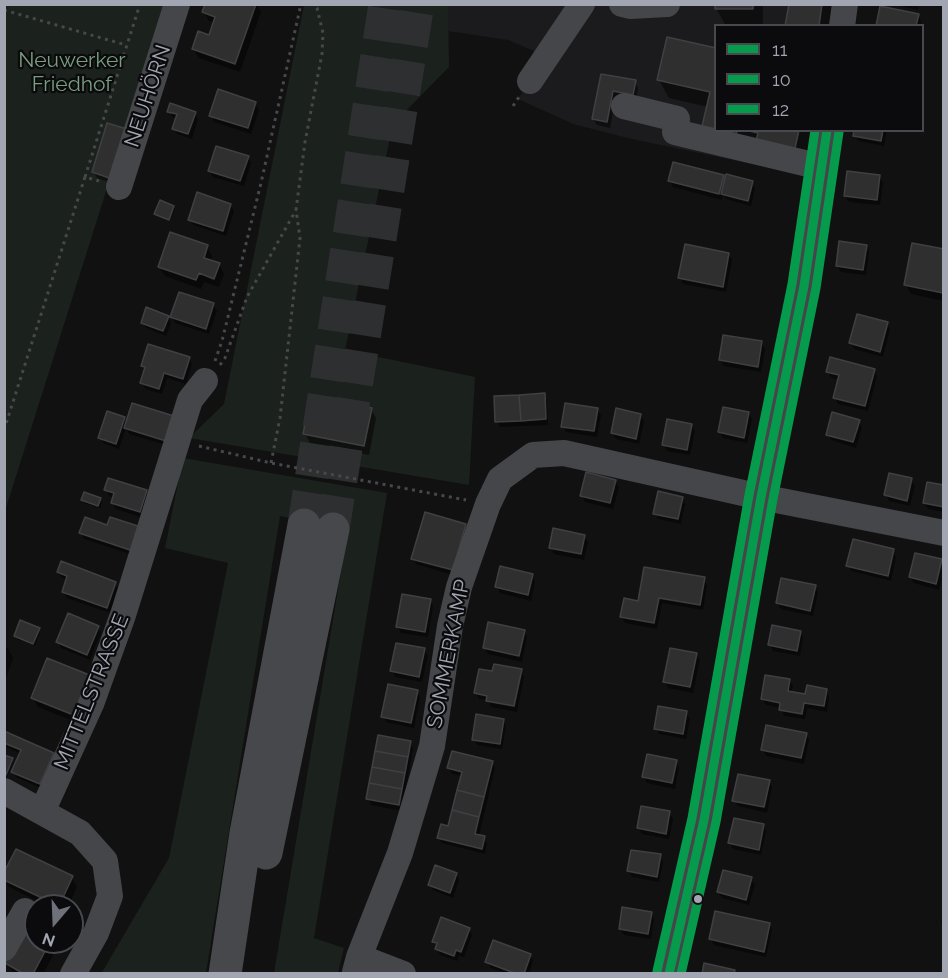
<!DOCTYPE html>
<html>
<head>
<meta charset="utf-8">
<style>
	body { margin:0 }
	#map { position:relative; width:948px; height:978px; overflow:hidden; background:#111; font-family:Raleway,sans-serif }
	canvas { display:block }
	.frame { position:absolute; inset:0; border:6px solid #a2a5b2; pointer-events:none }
	.legend { position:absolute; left:714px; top:24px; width:210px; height:108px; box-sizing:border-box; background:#0b0b0d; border:2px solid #47494f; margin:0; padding:8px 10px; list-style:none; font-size:18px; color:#a2a5b2 }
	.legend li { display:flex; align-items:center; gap:12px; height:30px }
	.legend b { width:30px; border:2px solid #47494f }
	.north { position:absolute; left:24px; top:894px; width:60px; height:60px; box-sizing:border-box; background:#0b0b0d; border:2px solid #47494f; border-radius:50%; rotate:199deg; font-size:16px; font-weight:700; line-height:24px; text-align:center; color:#a2a5b2 }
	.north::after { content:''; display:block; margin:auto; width:21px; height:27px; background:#6f717a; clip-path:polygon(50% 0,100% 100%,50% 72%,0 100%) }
</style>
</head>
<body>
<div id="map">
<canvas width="948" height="978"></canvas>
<div class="frame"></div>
<ul class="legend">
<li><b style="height:8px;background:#069b4c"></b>11</li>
<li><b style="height:8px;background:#069b4c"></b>10</li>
<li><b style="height:8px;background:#069b4c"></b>12</li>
</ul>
<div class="north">N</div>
</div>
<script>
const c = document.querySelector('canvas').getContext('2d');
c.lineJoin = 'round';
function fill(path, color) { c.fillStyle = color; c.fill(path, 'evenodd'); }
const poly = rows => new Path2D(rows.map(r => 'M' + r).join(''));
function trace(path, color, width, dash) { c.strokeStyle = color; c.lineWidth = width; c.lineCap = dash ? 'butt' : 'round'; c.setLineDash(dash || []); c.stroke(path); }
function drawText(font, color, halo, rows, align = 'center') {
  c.font = font + ' Raleway,sans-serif'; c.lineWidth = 4.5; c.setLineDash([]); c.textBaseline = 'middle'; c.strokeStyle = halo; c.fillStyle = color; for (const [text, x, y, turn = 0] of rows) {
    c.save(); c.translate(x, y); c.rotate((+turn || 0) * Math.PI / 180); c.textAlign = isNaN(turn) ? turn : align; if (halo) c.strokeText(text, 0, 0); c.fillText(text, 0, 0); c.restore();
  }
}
fill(poly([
	[448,5,836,5,833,25,716,26,716,130,816,131,809,176,632,139,573,124,518,99,546,56,508,40,448,31]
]), '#1b1b1d');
fill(poly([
	[5,5,165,5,5,511],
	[304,5,448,5,449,67,393,124,345,350,475,377,469,485,189,438,224,404],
	[183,458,387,493,314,938,344,948,338,973,274,973,348,530,280,516,206,973,101,974,169,858,228,563,165,548]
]), '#1b211c');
fill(poly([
	[206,4,257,4,261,12,240,72,199,58,193,49,210,37,215,23,209,21,204,12],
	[716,4,763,4,763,26,726,26,716,8],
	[789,4,835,4,832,26,786,26],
	[891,4,919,4,918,10],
	[918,15,921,21,920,26,878,26],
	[716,50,716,130,810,130,812,134,803,175,712,153,708,107,669,98,659,80],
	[602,75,635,82,638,88,636,100,616,96,610,128,597,125,593,119],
	[255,104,259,110,251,134,214,122,211,116],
	[169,111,195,113,198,119,192,139,177,134,174,128,177,119,172,117],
	[108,125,115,184,97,178,94,172],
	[856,130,887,130,884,146,858,141,855,135],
	[248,157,251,163,244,186,213,177,209,171],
	[723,177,725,181,752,183,755,189,751,206,726,199,723,195,722,200,673,187,670,181],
	[879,177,883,183,880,205,849,202,845,196],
	[230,205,234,211,226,236,193,225,190,219],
	[173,207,175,209,170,221,157,216,156,214],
	[207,246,212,256,210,262,219,264,224,274,219,287,204,282,201,289,165,276,159,267],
	[866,246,869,252,866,275,841,272,837,266],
	[944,251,944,301,911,294,906,285],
	[728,254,732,260,726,292,683,284,680,278],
	[213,305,217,311,209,334,175,323,172,317],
	[168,317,171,323,166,336,146,328,142,322],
	[887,323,890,329,883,357,854,349,851,343],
	[761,343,765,349,761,372,724,366,721,360],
	[189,358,192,364,186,384,167,378,162,394,146,389,142,383,146,371,143,366],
	[874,370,877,376,868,411,838,404,835,398,840,380,831,378,828,372],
	[544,395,547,401,548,425,500,427,497,421],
	[133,405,169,446,129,434,126,428,119,449,103,443,100,437,124,418,127,423],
	[371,409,376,418,369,455,310,443,305,434],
	[597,409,601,415,597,437,566,432,563,426],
	[749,414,752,419,747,443,723,438,719,432],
	[640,415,644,421,639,444,616,439,612,433],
	[859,421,862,427,856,448,831,440,828,434],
	[691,425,695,431,690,455,667,451,664,445],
	[911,480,915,486,910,506,889,501,886,495],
	[615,481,619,487,613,509,585,502,582,496],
	[944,486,944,512,928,509,924,503],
	[106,490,146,492,149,498,143,518,116,509,112,503,114,497,109,496],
	[682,498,685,504,681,524,658,519,654,513],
	[100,499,102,502,100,508,84,503,82,500],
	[465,525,468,531,456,576,416,564,413,558],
	[108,526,136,556,84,539,81,533],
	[584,536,588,542,584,560,554,554,551,548],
	[893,551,896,557,891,581,851,571,848,565],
	[941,561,944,572,939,590,914,583,910,577],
	[58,572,115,583,118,589,110,613,67,598,63,592,67,580,62,578],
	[532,576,535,581,531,601,500,593,497,587],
	[704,579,707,585,703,610,662,603,657,629,625,623,622,617,639,602],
	[815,586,818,592,813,616,781,609,777,603],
	[430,601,433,606,428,637,401,633,398,627],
	[98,627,101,633,90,660,61,648,58,642],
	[39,629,40,632,35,646,17,639,15,636],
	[524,631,527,637,522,662,488,654,484,648],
	[800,632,803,638,800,656,773,651,770,645],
	[4,647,8,648,13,658,4,685],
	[424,650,428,656,422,682,395,677,392,671],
	[696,654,700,660,693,693,668,688,665,682],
	[48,660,81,724,38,707,33,698],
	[521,671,524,677,517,712,491,707,488,700,479,699,476,693,493,673],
	[789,680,793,686,791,693,806,696,826,690,829,696,827,712,807,708,805,719,784,716,781,708,766,705,762,699],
	[417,691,420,697,414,728,386,722,383,716],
	[686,713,690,719,686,739,659,734,656,728],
	[503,720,506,726,502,749,477,745,473,739],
	[4,732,53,754,56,760,43,789,16,777,13,771,21,754,4,746],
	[806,734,809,740,804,764,766,756,763,750],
	[410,742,413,748,402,811,371,805,368,799],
	[4,757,13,762,7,777,4,776],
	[492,762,495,768,479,836,484,838,487,844,485,854,442,843,439,838,449,828,462,776,452,774,449,768],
	[676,762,679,767,675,789,647,783,644,777],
	[769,781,772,787,767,813,738,806,734,800],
	[669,813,673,819,669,839,642,834,639,828],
	[763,826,766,831,761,855,733,849,730,843],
	[660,856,663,862,659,882,632,877,629,871],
	[456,874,459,880,453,898,433,890,430,884],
	[4,875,72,878,77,887,68,906,47,906,9,887,4,880],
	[751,879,755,885,749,905,722,898,718,892],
	[944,911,944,928,941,923],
	[651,913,654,919,651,939,624,935,620,929],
	[36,921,36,942,60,942,43,974,14,974,7,963],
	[769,924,772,930,766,957,714,945,711,939],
	[469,929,472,935,464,957,459,956,457,961,440,955,434,942],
	[530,955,533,961,529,974,506,974,491,968,487,962]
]), '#0007');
const building = poly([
	[205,4,256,4,235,64,192,49,198,31,209,35,215,17,202,12,205,4],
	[715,4,753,4,753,9,715,9,715,4],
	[789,4,822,4,819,26,785,26,789,4],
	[880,6,919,14,916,26,876,26,880,6],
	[667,37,716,48,716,130,737,130,734,143,700,135,710,92,657,80,667,37],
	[601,74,636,80,633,95,613,91,607,122,592,119,601,74],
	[218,89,256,102,248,128,209,116,218,89],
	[170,103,196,112,188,134,172,129,177,114,167,112,170,103],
	[107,123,127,129,112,179,92,172,107,123],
	[745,130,799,130,793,157,754,148,758,133,745,130],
	[854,130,883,130,881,141,853,136,854,130],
	[216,146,249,156,240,181,208,171,216,146],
	[673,162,724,175,719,194,668,181,673,162],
	[847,171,880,175,877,200,844,196,847,171],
	[726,174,753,181,748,201,721,194,726,174],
	[197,192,231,204,223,231,188,220,197,192],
	[160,200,174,206,169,220,154,214,160,200],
	[170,232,208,245,204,258,220,263,214,279,199,273,196,280,158,267,170,232],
	[839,241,867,245,863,270,836,266,839,241],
	[912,243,944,249,943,293,904,285,912,243],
	[685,244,729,253,723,287,678,278,685,244],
	[179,292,214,303,206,329,170,317,179,292],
	[146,307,169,316,163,331,141,323,146,307],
	[857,314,888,322,880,352,849,343,857,314],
	[723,335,762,341,758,367,719,360,723,335],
	[148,344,190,357,183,379,164,373,159,389,140,383,145,367,141,366,148,344],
	[830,357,875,369,865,406,833,398,839,375,826,372,830,357],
	[545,393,546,419,521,421,519,395,545,393],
	[311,395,372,408,364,446,303,434,311,395],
	[519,395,521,421,495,422,494,396,519,395],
	[132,403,174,416,166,441,124,428,132,403],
	[565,403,598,408,594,431,561,427,565,403],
	[723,407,749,412,744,438,718,432,723,407],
	[616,408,641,414,636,439,611,433,616,408],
	[107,411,125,417,116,444,98,438,107,411],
	[832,412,860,420,853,442,826,435,832,412],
	[667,419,692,424,687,450,662,445,667,419],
	[586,472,616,480,610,503,580,496,586,472],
	[889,473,912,478,907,501,884,495,889,473],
	[108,478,147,490,140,512,111,503,114,493,104,490,108,478],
	[927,482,944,485,944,507,923,503,927,482],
	[658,491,683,497,678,519,653,514,658,491],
	[84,492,101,498,98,506,81,500,84,492],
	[425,512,466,524,453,570,411,559,425,512],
	[85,517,107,525,110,517,141,527,133,551,79,533,85,517],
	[553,528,585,535,581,554,549,548,553,528],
	[853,539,894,549,888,576,846,566,853,539],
	[915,553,942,559,936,584,909,577,915,553],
	[61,561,116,582,107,608,62,592,67,576,57,572,61,561],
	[500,566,533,574,528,595,495,587,500,566],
	[644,567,705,577,700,605,659,598,654,623,620,617,624,598,638,601,644,567],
	[781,578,816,585,810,611,776,603,781,578],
	[402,594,431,599,425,632,396,627,402,594],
	[68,613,99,626,87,655,56,642,68,613],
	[20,620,40,628,33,644,14,636,20,620],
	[488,622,525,630,519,656,483,648,488,622],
	[772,625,801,631,797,651,768,645,772,625],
	[396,643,425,648,419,677,390,671,396,643],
	[670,648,697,653,690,687,663,682,670,648],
	[47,658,92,676,76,716,31,698,47,658],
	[494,664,522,669,514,706,486,701,487,696,474,693,479,669,492,671,494,664],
	[765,675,790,679,788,691,805,694,807,685,827,689,824,706,804,703,802,714,779,710,780,703,761,699,765,675],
	[388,684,418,690,411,723,381,717,388,684],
	[658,706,687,711,683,734,654,729,658,706],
	[476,714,504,719,500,744,472,740,476,714],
	[766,725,807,733,801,758,761,750,766,725],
	[4,731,54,753,40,784,11,772,21,750,4,743,4,731],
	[378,735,411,741,408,757,375,751,378,735],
	[375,751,408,757,405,773,372,767,375,751],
	[452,751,493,761,484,797,457,790,462,772,447,768,452,751],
	[647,754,677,760,672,783,642,777,647,754],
	[4,755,13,758,6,775,4,774,4,755],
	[372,767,405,773,402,789,369,783,372,767],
	[738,774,770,780,764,807,732,801,738,774],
	[369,783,402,789,399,805,366,799,369,783],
	[457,790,484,797,479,817,452,810,457,790],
	[641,806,670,811,666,834,637,828,641,806],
	[452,810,479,817,475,834,485,836,482,849,437,838,441,824,448,826,452,810],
	[734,818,764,824,759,850,728,843,734,818],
	[16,849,73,876,59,906,4,880,4,872,16,849],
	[631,850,661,854,657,877,627,871,631,850],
	[435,865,457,873,450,893,428,885,435,865],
	[723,870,752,877,746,900,717,892,723,870],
	[622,907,652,912,648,934,619,929,622,907],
	[715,911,770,923,764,952,709,939,715,911],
	[31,916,36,919,36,942,50,942,33,974,24,974,5,963,31,916],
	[441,917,470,928,461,952,456,950,454,956,435,949,437,943,432,942,441,917],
	[493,940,531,954,524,974,517,974,485,962,493,940],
	[704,963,735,970,734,974,702,974,704,963]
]);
fill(building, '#2f2f30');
trace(building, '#404044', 1.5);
trace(poly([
	[304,525,385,4],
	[333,529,418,4]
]), '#2e2f31', 33, [33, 16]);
trace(poly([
	[4,10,126,45],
	[513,106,519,97],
	[85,177,140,4],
	[215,361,222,341,261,183,301,4],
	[220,365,225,358,247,297,296,210],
	[4,430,85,177,99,181],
	[199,446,271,463,466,500],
	[271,463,280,418,300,238,296,210,305,142,322,54,323,33,317,8,313,4]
]), '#47474c', 3, [3, 4.5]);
trace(poly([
	[622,4,630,6,667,4],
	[842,26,845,4],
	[530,81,582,4],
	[624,106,677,119,675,132,821,167],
	[119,187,177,4],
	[4,791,42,812],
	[4,948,25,911],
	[359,957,400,853,432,746,450,626,459,587,488,504,500,479,533,455,564,453,761,497,944,533],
	[355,972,359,957,403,974],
	[73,974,96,933,110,896,105,861,80,833,42,812,91,704,123,615,190,400,205,381],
	[669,974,704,820,761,497,804,286,827,130]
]), '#45464a', 26);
trace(poly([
	[266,853,333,529],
	[225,974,246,833,304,525]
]), '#47484b', 33);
trace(poly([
	[669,974,704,820,761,497,804,286,827,130]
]), '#069b4c', 9);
trace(poly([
	[681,974,716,822,773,499,816,288,839,132]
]), '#069b4c', 9);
trace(poly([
	[657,971,692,818,749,495,792,284,815,130]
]), '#069b4c', 9);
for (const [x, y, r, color] of [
	[698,899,5,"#a2a5b2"]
]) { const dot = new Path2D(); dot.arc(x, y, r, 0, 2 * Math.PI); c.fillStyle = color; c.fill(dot); trace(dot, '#0b0b0d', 2); }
drawText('21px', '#799d7e', '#0b0b0d', [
	["Neuwerker",72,61],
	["Friedhof",72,85]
]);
drawText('21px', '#a2a5b2', '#0b0b0d', [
	["NEUHÖRN",148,96,-72],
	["SOMMERKAMP",449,654,-79],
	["MITTELSTRASSE",92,692,-68]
]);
</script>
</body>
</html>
